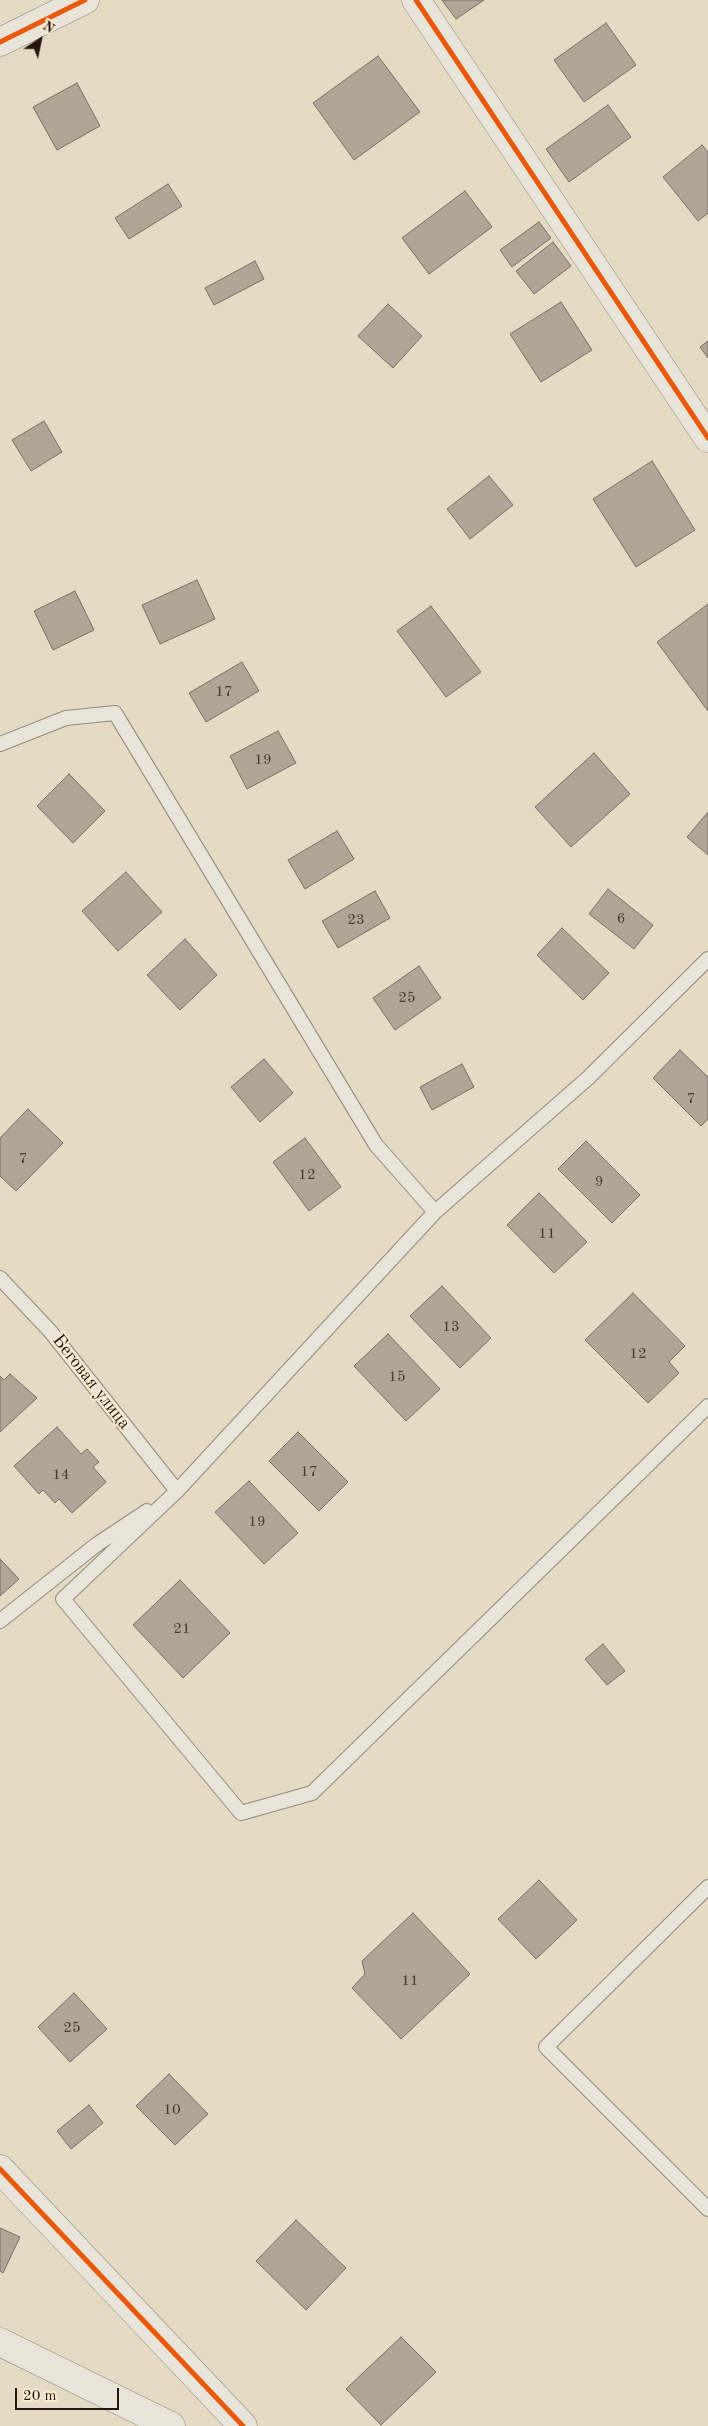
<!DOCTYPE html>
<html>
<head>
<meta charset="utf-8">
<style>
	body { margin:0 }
	#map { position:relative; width:708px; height:2426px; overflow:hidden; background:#e5dac4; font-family:"Old Standard TT",serif }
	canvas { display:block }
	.north { position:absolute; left:15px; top:15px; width:50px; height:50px; -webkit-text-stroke:4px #f7ead0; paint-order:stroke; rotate:34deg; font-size:14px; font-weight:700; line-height:20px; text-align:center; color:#25150f }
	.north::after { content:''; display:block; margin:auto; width:18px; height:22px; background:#25150f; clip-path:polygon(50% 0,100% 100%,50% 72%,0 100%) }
	.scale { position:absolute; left:15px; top:2388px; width:104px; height:22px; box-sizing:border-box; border:2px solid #25150f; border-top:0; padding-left:6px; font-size:15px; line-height:18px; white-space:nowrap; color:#25150f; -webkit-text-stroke:4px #f7ead0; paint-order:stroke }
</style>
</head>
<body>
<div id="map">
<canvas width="708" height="2426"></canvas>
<div class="north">N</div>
<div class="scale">20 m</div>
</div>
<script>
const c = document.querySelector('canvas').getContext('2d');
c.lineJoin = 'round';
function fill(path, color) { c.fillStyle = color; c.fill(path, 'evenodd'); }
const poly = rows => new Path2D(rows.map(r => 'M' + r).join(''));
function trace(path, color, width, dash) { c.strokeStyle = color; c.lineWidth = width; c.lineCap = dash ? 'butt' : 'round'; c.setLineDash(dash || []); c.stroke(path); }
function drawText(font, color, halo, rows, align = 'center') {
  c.font = font + ' "Old Standard TT",serif'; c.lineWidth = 4; c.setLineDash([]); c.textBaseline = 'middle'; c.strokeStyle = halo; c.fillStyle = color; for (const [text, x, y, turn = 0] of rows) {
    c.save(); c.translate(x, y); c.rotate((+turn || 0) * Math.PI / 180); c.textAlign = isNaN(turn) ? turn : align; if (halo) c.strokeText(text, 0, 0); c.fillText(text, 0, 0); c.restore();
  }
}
const building = poly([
	[442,0,484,0,456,19,442,0],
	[606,23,636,65,584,102,554,60,606,23],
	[378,56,420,112,354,160,313,103,378,56],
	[77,83,100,126,57,150,33,107,77,83],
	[608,105,631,137,569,182,546,149,608,105],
	[702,145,708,152,708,213,698,221,663,177,702,145],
	[168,184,182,206,129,239,115,218,168,184],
	[465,191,492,227,429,274,402,238,465,191],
	[539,222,551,238,512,267,500,250,539,222],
	[553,242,571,266,534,294,516,271,553,242],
	[255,261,264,279,214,305,205,288,255,261],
	[561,302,592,350,541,382,510,334,561,302],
	[388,304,422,336,393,368,358,336,388,304],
	[708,341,708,358,700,347,708,341],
	[44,421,62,452,31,471,12,440,44,421],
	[652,461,695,530,636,567,593,499,652,461],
	[489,476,513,505,470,539,447,509,489,476],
	[197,580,215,619,160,644,142,605,197,580],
	[75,591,94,630,53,650,34,611,75,591],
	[708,604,708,711,657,642,708,604],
	[431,606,481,672,446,697,397,631,431,606],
	[242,662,259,691,206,722,189,693,242,662],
	[278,731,296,763,247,789,230,756,278,731],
	[594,753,630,794,571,847,535,807,594,753],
	[69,774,105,811,73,843,37,806,69,774],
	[708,812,708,855,687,837,708,812],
	[337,831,354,859,305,889,288,860,337,831],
	[126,872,162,912,118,951,82,911,126,872],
	[608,889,653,925,634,949,589,914,608,889],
	[375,891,390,918,338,948,322,921,375,891],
	[562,928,609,973,583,1000,537,955,562,928],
	[185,939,217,975,180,1010,147,975,185,939],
	[419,966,441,998,395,1030,373,998,419,966],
	[680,1050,708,1077,708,1119,701,1126,653,1078,680,1050],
	[264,1059,293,1093,260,1122,231,1087,264,1059],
	[462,1064,474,1087,432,1110,420,1087,462,1064],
	[28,1109,63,1143,16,1191,0,1176,0,1138,28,1109],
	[305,1138,341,1187,309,1211,273,1162,305,1138],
	[586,1141,640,1195,612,1223,558,1169,586,1141],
	[539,1193,587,1242,554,1273,507,1225,539,1193],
	[442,1286,491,1338,460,1368,410,1316,442,1286],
	[633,1293,685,1346,669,1362,679,1373,648,1403,585,1340,633,1293],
	[388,1334,440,1389,406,1421,354,1366,388,1334],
	[10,1374,37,1398,0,1432,0,1376,4,1380,10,1374],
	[57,1427,81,1454,87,1449,99,1462,93,1467,106,1482,72,1513,59,1499,55,1503,43,1490,39,1494,14,1466,57,1427],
	[298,1432,348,1482,319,1511,269,1461,298,1432],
	[249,1481,298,1533,264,1564,215,1512,249,1481],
	[0,1559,19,1579,0,1596,0,1559],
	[180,1580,230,1633,183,1678,133,1625,180,1580],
	[603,1644,625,1671,607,1685,585,1659,603,1644],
	[539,1880,577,1920,536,1959,498,1919,539,1880],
	[413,1913,470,1974,401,2039,352,1988,365,1974,362,1961,413,1913],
	[74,1993,107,2029,70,2062,38,2027,74,1993],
	[169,2074,208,2114,175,2145,136,2106,169,2074],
	[89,2105,103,2123,71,2149,57,2131,89,2105],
	[296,2220,346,2268,306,2310,256,2261,296,2220],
	[0,2228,20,2237,3,2273,0,2271,0,2228],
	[401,2337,436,2372,381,2425,346,2389,401,2337]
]);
fill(building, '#afa698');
trace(building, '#786f64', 1);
const service = poly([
	[0,744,66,718,115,713,376,1145,435,1212],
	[708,959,588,1078,435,1212,177,1491,63,1599,241,1813,312,1793,708,1406],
	[0,1278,50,1331,177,1491],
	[0,1621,96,1545,147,1511],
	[708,1887,546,2047,708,2209]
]);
const minor = poly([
	[416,0,708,438],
	[0,42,85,0],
	[0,2169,243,2426],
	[0,2342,171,2426]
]);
trace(service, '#928a7d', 16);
trace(minor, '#928a7d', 29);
trace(service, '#e9e4d9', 14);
trace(minor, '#e9e4d9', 28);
trace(poly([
	[416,0,708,438],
	[0,42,85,0],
	[0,2169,243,2426]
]), '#e8590c', 5);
drawText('15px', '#483931', null, [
	["17",224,692],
	["19",263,760],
	["6",621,919],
	["23",356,920],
	["25",407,998],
	["7",691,1099],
	["7",23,1159],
	["12",307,1175],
	["9",599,1182],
	["11",547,1234],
	["13",451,1327],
	["12",638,1354],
	["15",397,1377],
	["17",309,1472],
	["14",61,1475],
	["19",257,1522],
	["21",182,1629],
	["11",410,1981],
	["25",72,2028],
	["10",172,2110]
]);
drawText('18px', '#25150f', '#f7ead0', [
	["Беговая улица",91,1382,52]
]);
</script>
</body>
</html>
